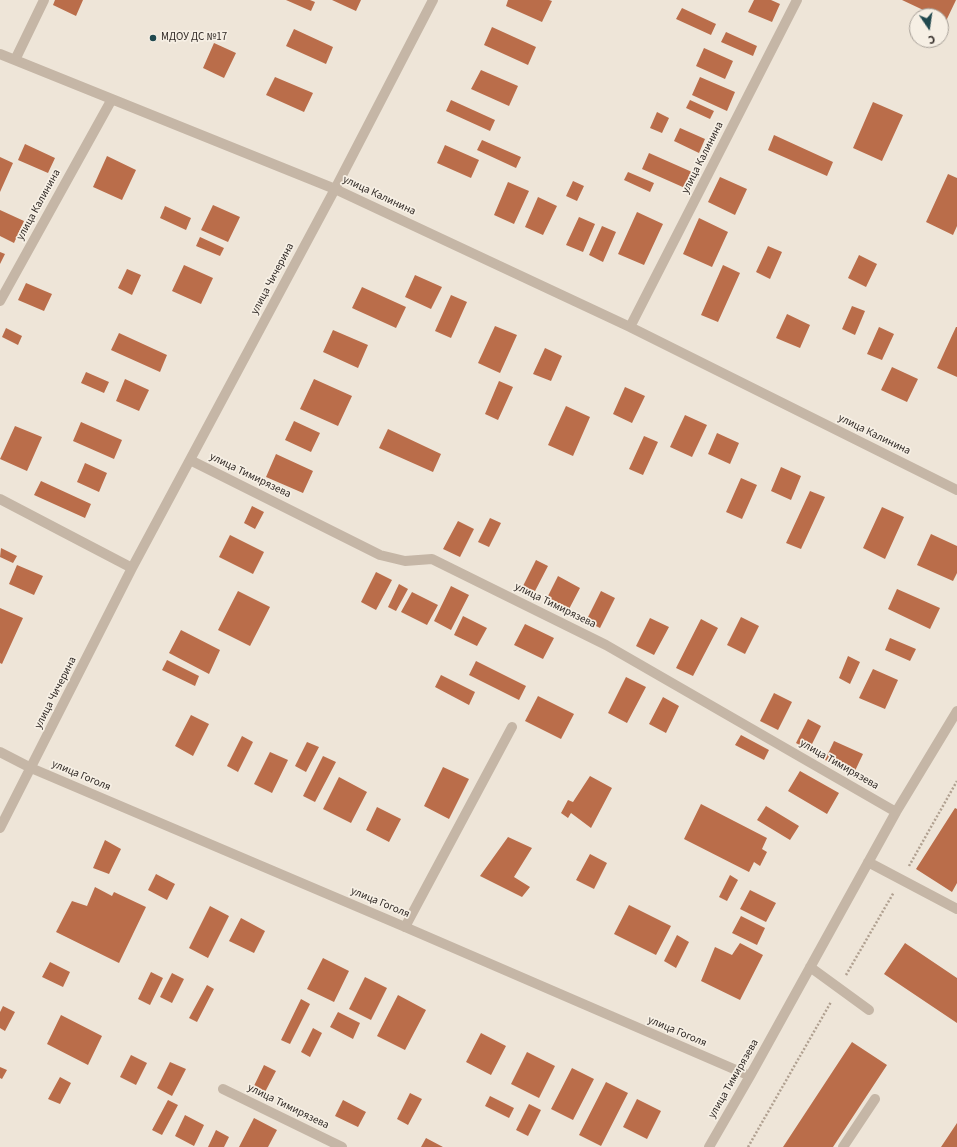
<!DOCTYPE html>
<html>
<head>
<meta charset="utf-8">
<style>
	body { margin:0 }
	#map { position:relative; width:957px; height:1147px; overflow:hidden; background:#eee5d8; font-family:"Source Sans 3",sans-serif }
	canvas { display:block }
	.north { position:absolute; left:909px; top:8px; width:40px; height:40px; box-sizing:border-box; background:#f6efe4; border:1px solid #a7a098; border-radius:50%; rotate:167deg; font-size:11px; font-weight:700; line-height:16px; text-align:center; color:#312a26 }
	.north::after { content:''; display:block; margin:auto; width:14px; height:18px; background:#20484e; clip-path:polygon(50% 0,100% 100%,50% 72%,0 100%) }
</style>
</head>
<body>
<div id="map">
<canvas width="957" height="1147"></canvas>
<div class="north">С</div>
</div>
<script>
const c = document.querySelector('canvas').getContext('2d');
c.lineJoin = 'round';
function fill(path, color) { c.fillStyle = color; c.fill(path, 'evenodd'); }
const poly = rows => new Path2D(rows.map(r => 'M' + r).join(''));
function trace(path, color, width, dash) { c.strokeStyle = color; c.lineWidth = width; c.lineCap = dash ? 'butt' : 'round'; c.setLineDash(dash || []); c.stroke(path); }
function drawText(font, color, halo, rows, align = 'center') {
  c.font = font + ' "Source Sans 3",sans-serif'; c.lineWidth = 3.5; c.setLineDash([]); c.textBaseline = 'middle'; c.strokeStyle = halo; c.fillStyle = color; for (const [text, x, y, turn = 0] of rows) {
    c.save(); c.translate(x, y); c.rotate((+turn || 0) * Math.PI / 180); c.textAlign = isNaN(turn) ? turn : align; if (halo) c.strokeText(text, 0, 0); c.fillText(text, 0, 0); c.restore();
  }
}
fill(poly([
	[55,0,83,0,76,16,53,5],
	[286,0,310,0,315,2,311,11],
	[332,0,361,0,356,11],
	[508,0,549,0,552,1,542,22,506,6],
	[754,0,771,0,780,4,772,22,748,12],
	[902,0,956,0,946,21,941,18,941,16,936,16],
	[682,8,716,24,711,35,676,19],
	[492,27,536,47,528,65,484,45],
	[294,29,333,47,326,64,286,46],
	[726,32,757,46,753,56,721,42],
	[214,43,236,53,224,78,203,68],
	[704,48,733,61,725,79,696,66],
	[481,70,518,86,509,106,471,89],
	[275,77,313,93,304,112,266,95],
	[700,77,735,92,727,111,692,95],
	[451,100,495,120,490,131,446,111],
	[690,100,714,111,710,119,686,108],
	[873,102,903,115,882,161,853,148],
	[657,112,669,118,662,133,650,128],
	[680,128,705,139,699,153,674,141],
	[774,135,833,162,827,176,768,150],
	[482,140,521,157,516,168,477,150],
	[25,144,55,158,48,173,18,160],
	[445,145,479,160,471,178,437,163],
	[649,153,692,172,685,188,642,169],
	[107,156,136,170,122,200,93,187],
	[0,157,13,163,0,192],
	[628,172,654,183,650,192,624,180],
	[948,174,957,178,957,226,953,235,926,222],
	[720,177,747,189,735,215,708,202],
	[573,181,584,186,577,201,566,196],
	[508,182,529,191,514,224,494,215],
	[538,197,557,206,543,235,525,227],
	[213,205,240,217,228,242,201,230],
	[165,206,191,218,186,230,160,218],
	[0,210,24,221,14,243,0,236],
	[637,212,663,224,644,265,618,254],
	[579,217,595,224,583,252,566,245],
	[699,218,728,232,712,267,683,254],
	[602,226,616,232,603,262,589,255],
	[200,237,224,248,220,256,196,246],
	[768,246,782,252,770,279,756,272],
	[0,252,5,254,0,264],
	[859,255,877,264,866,287,848,278],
	[184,265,213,278,201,304,172,291],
	[723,265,740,273,718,322,701,315],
	[127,269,141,275,132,295,118,288],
	[415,275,442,287,431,309,405,297],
	[26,283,52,294,44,311,18,300],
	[362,287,406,307,396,328,352,308],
	[451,295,467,302,451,338,435,331],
	[852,306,865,311,855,335,842,329],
	[787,314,810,325,800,348,776,338],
	[495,326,517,335,500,373,478,363],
	[879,327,894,334,882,360,867,354],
	[956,327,957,327,957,377,937,368],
	[6,328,22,336,18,345,2,337],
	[333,330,368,345,358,368,323,352],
	[119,333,167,355,160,372,111,350],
	[545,348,562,356,551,381,533,374],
	[892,367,918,379,907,402,881,390],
	[86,372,109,382,104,393,81,383],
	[125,379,149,390,139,411,116,401],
	[314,379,352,396,338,426,300,409],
	[499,381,513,387,498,420,485,414],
	[625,387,645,396,632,423,613,414],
	[566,406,590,417,573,456,548,445],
	[685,415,707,425,692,457,670,447],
	[294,421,320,433,311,452,285,440],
	[81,422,122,440,114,459,73,441],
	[15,426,42,437,27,471,0,459],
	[388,429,441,454,433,472,379,448],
	[717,433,739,443,730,464,708,454],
	[644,436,658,442,643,475,629,469],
	[276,454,313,471,303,493,266,477],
	[85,463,107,473,99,492,77,482],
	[781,467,801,476,791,500,771,491],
	[741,478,757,485,742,519,726,512],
	[41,481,91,504,85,518,34,495],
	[810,491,825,497,801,549,786,543],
	[252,506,264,512,255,529,244,523],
	[882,507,904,517,885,559,863,548],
	[490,518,501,523,489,547,478,542],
	[458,521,474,529,460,557,443,549],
	[931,534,957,546,957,573,953,581,917,565],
	[230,535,264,552,253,574,219,557],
	[1,548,17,556,13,563,0,557],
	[536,560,548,566,534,593,522,588],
	[17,565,43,576,34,595,9,584],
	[376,572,392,580,376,610,361,602],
	[558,576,580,588,568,611,546,600],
	[399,584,408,589,396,611,388,607],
	[451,586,469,595,451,630,434,621],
	[897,589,940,608,930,629,888,609],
	[238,591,270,607,250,646,218,630],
	[601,591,615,598,600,628,586,621],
	[412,592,438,605,427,625,401,612],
	[0,608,23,618,2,664,0,663],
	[463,616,487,628,477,646,454,635],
	[741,617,759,626,745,654,727,645],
	[650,618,669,627,654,655,636,646],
	[701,619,718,628,693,676,676,668],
	[525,624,554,638,543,659,514,645],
	[181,630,220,650,209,674,169,653],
	[890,638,916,649,910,661,885,650],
	[848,656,860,662,850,684,839,678],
	[167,660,199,676,195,686,162,670],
	[476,661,526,686,519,700,469,675],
	[873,669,898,680,885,709,859,698],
	[441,675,475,692,469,705,435,687],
	[626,677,646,687,627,723,608,713],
	[774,693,792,702,778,730,760,721],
	[538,696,574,714,561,739,525,721],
	[663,697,679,706,666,733,649,724],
	[191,715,209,724,193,756,175,746],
	[808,719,821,726,809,750,796,743],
	[741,735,769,750,764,760,735,745],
	[242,736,253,742,238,772,227,766],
	[834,741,863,754,854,773,825,760],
	[307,742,319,747,306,772,295,766],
	[270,752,288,760,272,793,254,784],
	[323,756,336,762,315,802,303,796],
	[443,767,469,779,449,819,424,806],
	[800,771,839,793,827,814,788,791],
	[590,776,612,788,591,828,571,813,568,818,561,813,568,800,573,802],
	[339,777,367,792,351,823,323,809],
	[701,804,767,838,762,849,767,852,760,866,754,862,749,872,684,839],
	[766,806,799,826,790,840,757,820],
	[377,807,401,819,389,842,366,830],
	[955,808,957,809,957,883,952,892,916,869],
	[508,837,532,848,514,877,530,887,522,897,480,876],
	[105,840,121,849,109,874,93,868],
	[590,854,607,863,594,889,576,880],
	[156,874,175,884,167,900,148,890],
	[730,875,738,880,727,901,719,897],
	[95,887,112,896,114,892,146,907,119,963,56,932,72,901,87,906],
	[750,890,776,903,766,922,740,909],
	[629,905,671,926,656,955,614,934],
	[210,906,229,916,208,958,189,948],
	[741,916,765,928,757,945,732,933],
	[241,918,265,931,254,953,229,941],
	[677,935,689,942,676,968,664,961],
	[740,943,763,955,740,1000,701,981,715,947,732,955],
	[905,943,957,978,957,1023,884,974],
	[323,958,349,971,334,1002,307,989],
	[50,962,70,972,63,987,42,977],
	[151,972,163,978,150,1005,138,999],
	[172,973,184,979,172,1003,160,997],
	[365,977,387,988,371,1020,349,1009],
	[207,985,214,989,197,1022,189,1018],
	[398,995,426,1010,405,1050,377,1036],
	[301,999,310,1004,290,1044,281,1040],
	[3,1006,15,1012,5,1031,0,1028,0,1012],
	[338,1012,360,1023,353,1039,330,1027],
	[61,1015,102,1036,88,1065,47,1044],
	[313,1028,322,1033,310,1057,301,1052],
	[481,1033,506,1046,491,1075,466,1062],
	[852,1042,887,1065,833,1147,783,1147],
	[527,1052,555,1066,539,1098,511,1084],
	[131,1055,147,1063,136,1085,120,1077],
	[170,1062,186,1069,172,1096,157,1088],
	[264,1065,276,1071,264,1094,253,1088],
	[0,1067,7,1070,2,1079,0,1078],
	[572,1068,594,1079,573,1120,551,1109],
	[60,1077,71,1083,60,1104,48,1099],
	[606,1082,628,1093,601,1146,579,1135],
	[410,1093,422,1099,408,1125,397,1119],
	[490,1096,514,1108,509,1118,485,1106],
	[637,1099,661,1111,647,1139,623,1127],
	[168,1100,178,1105,162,1135,152,1130],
	[343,1100,366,1112,358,1127,335,1116],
	[529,1104,541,1110,528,1136,516,1130],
	[185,1115,204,1125,194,1146,175,1136],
	[254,1118,277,1130,268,1147,239,1147],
	[957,1123,957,1147,941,1147],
	[216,1130,229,1137,224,1147,208,1147],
	[426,1138,443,1147,421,1147]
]), '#ba6d4a');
trace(poly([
	[909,866,957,781],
	[846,975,894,892],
	[748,1147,831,1002]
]), '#b0a090', 2.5, [2, 2]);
trace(poly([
	[0,54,335,189,630,327,957,490],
	[15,60,44,0],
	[0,301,112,99],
	[630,327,797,0],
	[190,460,380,555,405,561,432,559,606,645,896,812],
	[0,499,132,568],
	[0,752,31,768,405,927,750,1076],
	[0,828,132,568,335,189,433,0],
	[868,862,957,909],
	[405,927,512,727],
	[810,967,869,1010],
	[223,1089,342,1147],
	[709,1147,750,1076,896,812,957,711],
	[843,1147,875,1099]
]), '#c5b6a6', 10);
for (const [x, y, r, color] of [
	[153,38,4,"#20484e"]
]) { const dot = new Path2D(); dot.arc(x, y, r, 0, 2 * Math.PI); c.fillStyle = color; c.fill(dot); trace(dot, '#f6efe4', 1.5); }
drawText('11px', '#312a26', '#f6efe4', [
	["МДОУ ДС №17",161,38]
], 'left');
drawText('11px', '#312a26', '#f6efe4', [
	["улица Калинина",703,158,-63],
	["улица Калинина",379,196,25],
	["улица Калинина",39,205,-61],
	["улица Чичерина",273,279,-62],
	["улица Калинина",874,435,26],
	["улица Тимирязева",250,476,26],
	["улица Тимирязева",555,606,26],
	["улица Чичерина",56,693,-63],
	["улица Тимирязева",839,765,30],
	["улица Гоголя",81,776,23],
	["улица Гоголя",380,903,23],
	["улица Гоголя",677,1032,23],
	["улица Тимирязева",734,1079,-60],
	["улица Тимирязева",288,1107,26]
]);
</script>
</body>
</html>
